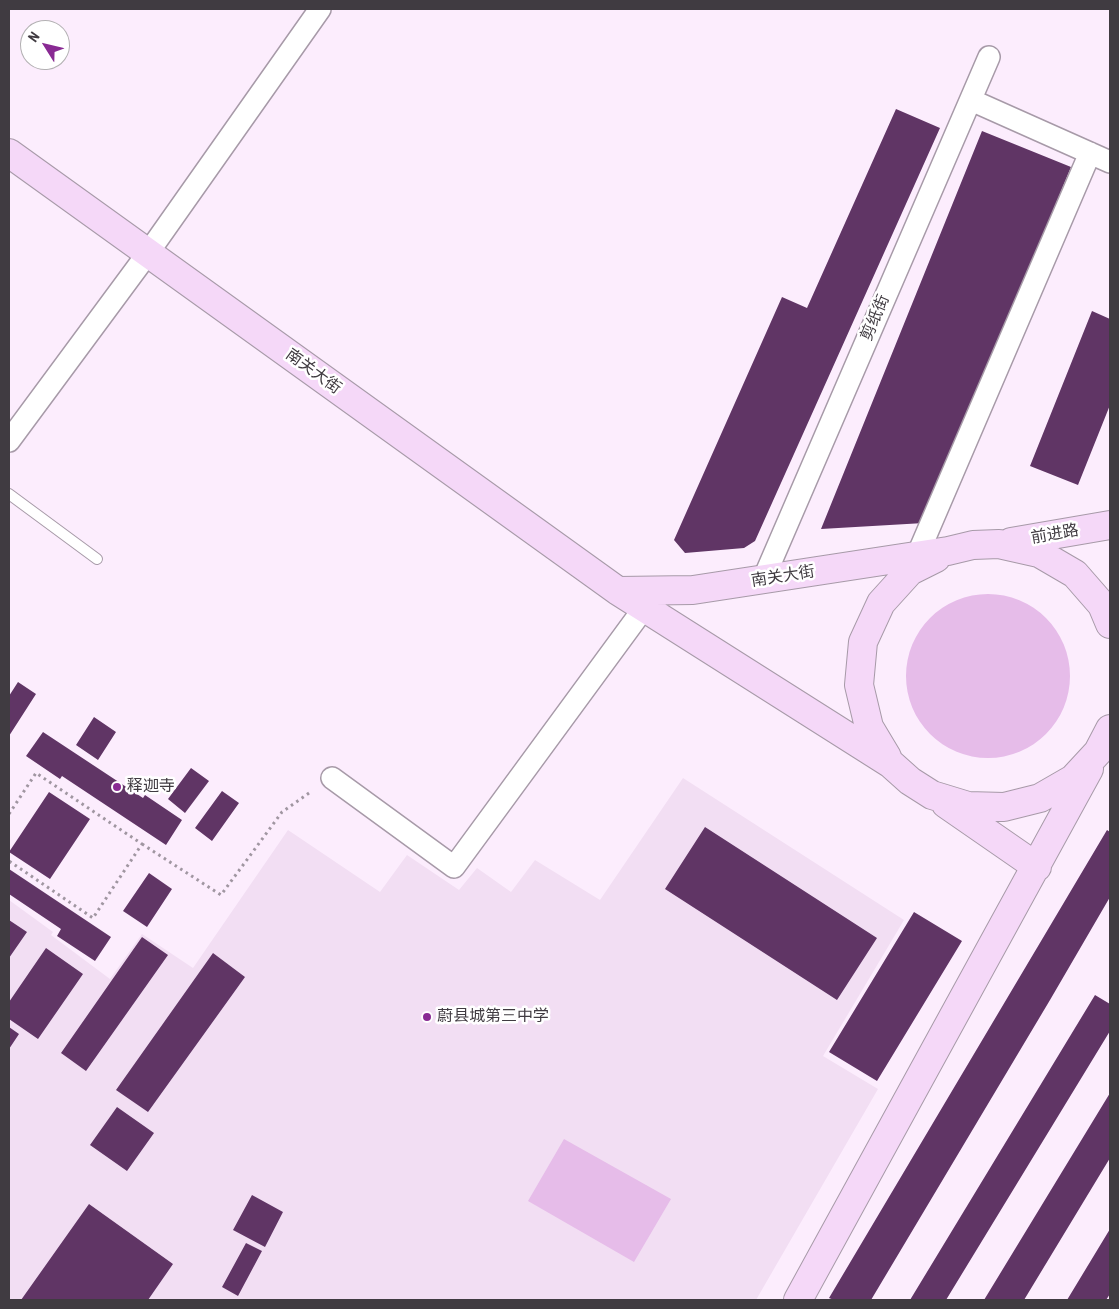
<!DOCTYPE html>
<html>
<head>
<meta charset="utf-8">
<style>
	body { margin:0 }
	#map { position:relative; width:1119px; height:1309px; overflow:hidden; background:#fcedfd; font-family:"Roboto Condensed",sans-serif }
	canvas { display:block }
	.frame { position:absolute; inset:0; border:10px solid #403b41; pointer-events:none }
	.north { position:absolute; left:20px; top:20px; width:50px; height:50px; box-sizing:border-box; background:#fff; border:1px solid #b3b1b3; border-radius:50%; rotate:306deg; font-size:14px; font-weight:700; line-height:20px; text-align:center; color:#403b41 }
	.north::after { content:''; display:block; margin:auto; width:18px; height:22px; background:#892a93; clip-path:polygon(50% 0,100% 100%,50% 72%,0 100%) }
</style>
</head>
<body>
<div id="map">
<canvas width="1119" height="1309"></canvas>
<div class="frame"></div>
<div class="north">N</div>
</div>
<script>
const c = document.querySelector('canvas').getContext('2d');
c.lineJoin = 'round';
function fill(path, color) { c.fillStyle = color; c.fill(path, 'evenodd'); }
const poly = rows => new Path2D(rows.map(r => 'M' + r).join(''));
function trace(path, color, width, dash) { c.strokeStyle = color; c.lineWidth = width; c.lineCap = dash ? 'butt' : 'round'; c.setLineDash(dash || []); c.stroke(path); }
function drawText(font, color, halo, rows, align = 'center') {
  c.font = font + ' "Roboto Condensed","Noto Sans SC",sans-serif'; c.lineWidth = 5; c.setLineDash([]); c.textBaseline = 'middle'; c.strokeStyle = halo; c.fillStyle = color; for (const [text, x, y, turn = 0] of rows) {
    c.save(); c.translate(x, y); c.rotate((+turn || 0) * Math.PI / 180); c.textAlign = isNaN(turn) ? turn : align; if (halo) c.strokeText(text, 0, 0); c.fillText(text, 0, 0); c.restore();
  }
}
fill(poly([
	[683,778,904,920,823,1056,878,1089,756,1300,9,1300,9,900,53,932,51,935,110,979,142,934,193,968,288,830,380,892,407,855,459,890,477,868,511,892,535,860,600,900]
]), '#f2def3');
fill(poly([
	'906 676a82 82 0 1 1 164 0a82 82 0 1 1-164 0Z',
	[564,1139,671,1199,634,1262,528,1201]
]), '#e6bce9');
fill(poly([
	[896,109,940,128,755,541,744,548,685,553,674,540,782,297,807,308],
	[982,131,1071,167,924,523,821,529],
	[1092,311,1110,319,1110,405,1078,485,1030,466],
	[18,682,36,694,9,736,9,696],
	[94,717,116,732,98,760,76,745],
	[43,732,143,798,145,795,182,820,166,845,62,776,60,779,26,756],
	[191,768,209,781,185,813,168,799],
	[222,791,239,803,212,841,195,828],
	[49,792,90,819,50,879,9,852],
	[705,827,877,938,837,1000,665,889],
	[1107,830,1110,832,1110,897,1050,1000,871,1300,834,1300,829,1298],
	[9,869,111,937,95,961,57,936,61,929,9,894],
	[149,873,172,889,147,927,123,911],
	[914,912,962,941,877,1081,829,1052],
	[9,920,27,932,9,958],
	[142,937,168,955,86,1071,61,1053],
	[46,948,83,974,38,1039,9,1019,9,1002],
	[213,953,245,977,148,1112,116,1090],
	[1095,995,1110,1004,1110,1031,946,1300,910,1300],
	[9,1027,19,1034,9,1049],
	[1110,1093,1110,1158,1024,1300,984,1300],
	[117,1107,154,1133,127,1171,90,1145],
	[252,1195,283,1212,265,1247,233,1230],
	[89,1204,173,1264,148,1300,21,1300],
	[1110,1229,1110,1294,1106,1300,1067,1300],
	[246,1243,262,1251,238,1296,222,1287]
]), '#603565');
const lane = poly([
	[9,494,97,559]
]);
const street = poly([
	[971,100,1110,162],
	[9,441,148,253,320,9],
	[917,556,1090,153],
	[763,580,989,57],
	[332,778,454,867,644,608]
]);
const secondary = poly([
	[9,153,618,591,891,764,910,781,932,795,968,806,1004,807,1040,798,1073,779,1098,752,1110,729],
	[1011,542,1110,525],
	[618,591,693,590,948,551,973,545,999,544,1039,553,1075,574,1102,605,1110,624],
	[887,757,869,727,859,685,863,642,881,603,910,571,936,558],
	[946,804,1037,867],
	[798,1300,1089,769]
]);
trace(lane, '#a79aa8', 12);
trace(street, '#a79aa8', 24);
trace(secondary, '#a79aa8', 30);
trace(poly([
	[9,814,36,773,142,844,93,918,9,861],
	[142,844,221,895,282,812,312,791]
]), '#a096a1', 3, [2.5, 4]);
trace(lane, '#fff', 10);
trace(street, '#fff', 21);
trace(secondary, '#f5d8f8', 28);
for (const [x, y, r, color] of [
	[117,787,5,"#892a93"],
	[427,1017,5,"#892a93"]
]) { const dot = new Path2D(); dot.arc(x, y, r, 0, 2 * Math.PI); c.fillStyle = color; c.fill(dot); trace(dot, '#fff', 2); }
drawText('16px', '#403b41', '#fff', [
	["剪纸街",876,318,-67],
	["南关大街",313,372,36],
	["前进路",1055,535,-10],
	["南关大街",783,577,-9]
]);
drawText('16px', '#403b41', '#fff', [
	["释迦寺",127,787],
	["蔚县城第三中学",437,1017]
], 'left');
</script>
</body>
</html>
